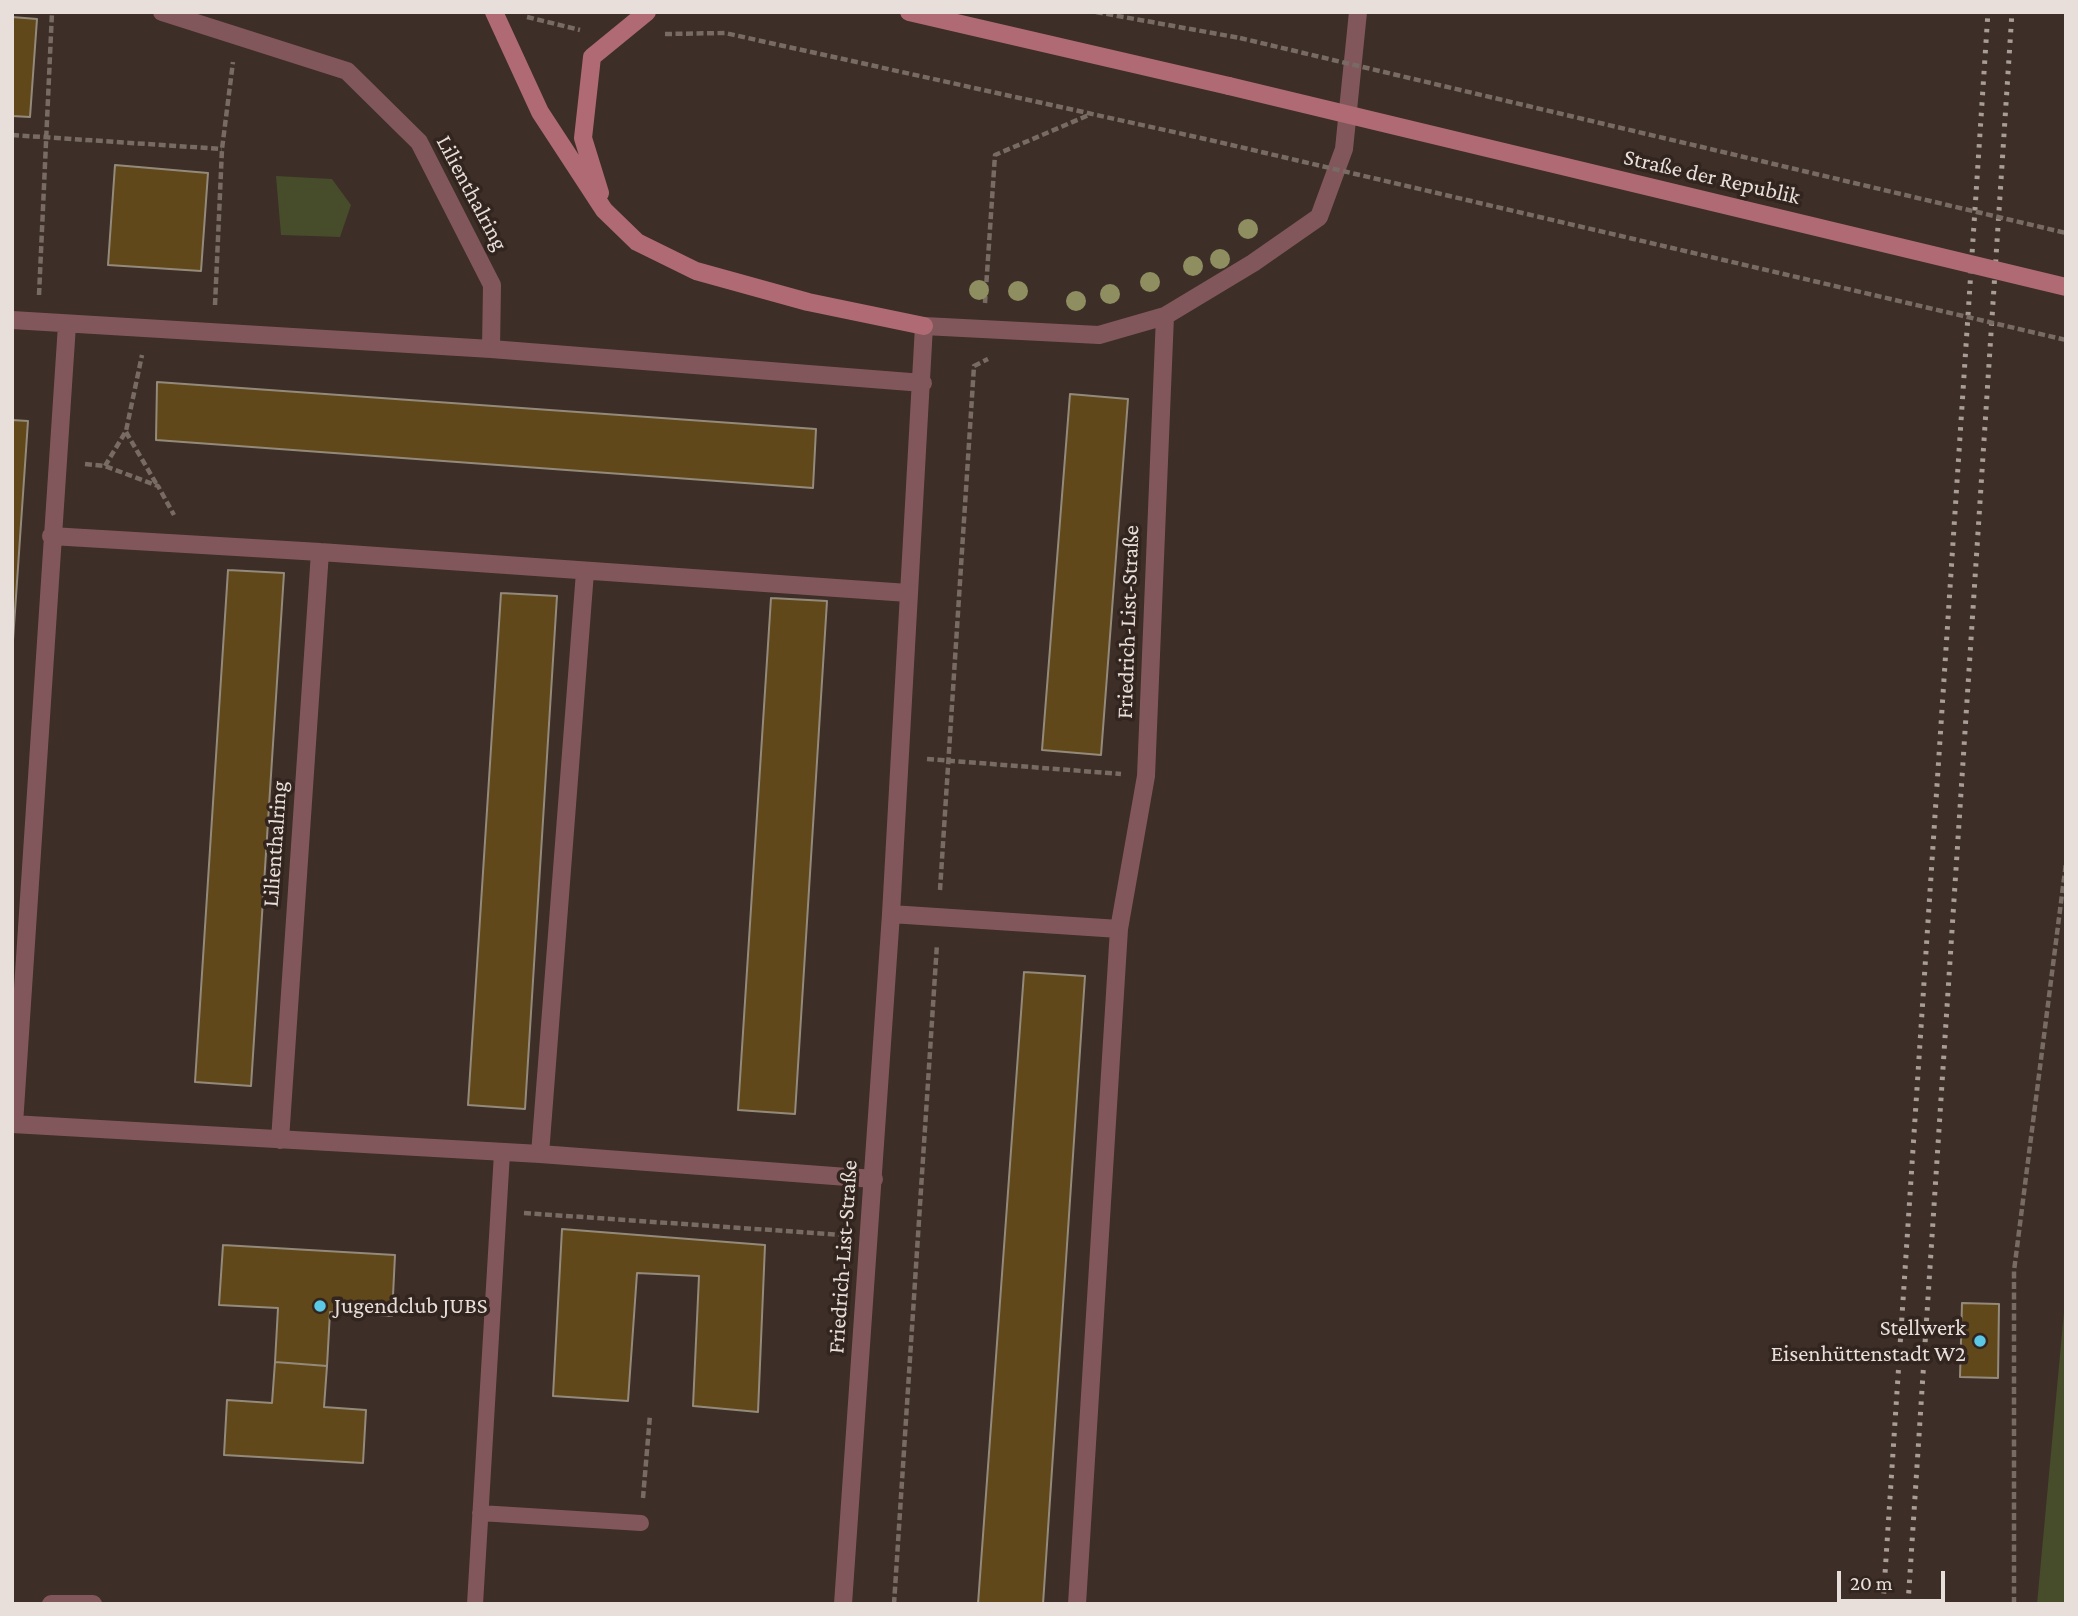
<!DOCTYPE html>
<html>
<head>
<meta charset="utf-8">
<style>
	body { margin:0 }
	#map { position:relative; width:2078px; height:1616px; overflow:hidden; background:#3d2e27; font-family:"Crimson Pro",serif }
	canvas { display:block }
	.frame { position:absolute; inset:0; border:14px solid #e8dfda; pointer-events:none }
	.scale { position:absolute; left:1837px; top:1571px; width:108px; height:32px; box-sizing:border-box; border:4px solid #e8dfda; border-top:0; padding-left:9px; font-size:21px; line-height:24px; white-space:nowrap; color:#e8dfda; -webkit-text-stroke:5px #32241e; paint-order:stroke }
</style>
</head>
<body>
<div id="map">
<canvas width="2078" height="1616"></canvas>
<div class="frame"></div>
<div class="scale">20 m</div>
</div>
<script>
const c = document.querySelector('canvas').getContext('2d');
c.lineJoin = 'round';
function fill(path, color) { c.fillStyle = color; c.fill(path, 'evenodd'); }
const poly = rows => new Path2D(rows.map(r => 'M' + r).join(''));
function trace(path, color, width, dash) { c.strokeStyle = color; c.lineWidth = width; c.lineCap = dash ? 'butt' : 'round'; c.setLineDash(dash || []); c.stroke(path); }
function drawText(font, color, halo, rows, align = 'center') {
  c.font = font + ' "Crimson Pro",serif'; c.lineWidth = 7; c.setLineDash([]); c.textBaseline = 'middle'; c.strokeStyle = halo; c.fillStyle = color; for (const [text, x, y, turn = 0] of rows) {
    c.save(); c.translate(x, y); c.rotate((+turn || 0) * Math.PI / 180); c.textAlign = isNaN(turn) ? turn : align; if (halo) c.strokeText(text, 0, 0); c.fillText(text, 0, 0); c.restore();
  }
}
fill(poly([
	[276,176,332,179,351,205,340,237,281,235],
	[2066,1290,2066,1604,2037,1604,2048,1485]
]), '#474c2a');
const building = poly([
	[12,17,37,19,30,117,12,116,12,17],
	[115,165,208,173,201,271,108,265,115,165],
	[157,382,816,429,813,488,156,440,157,382],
	[1070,394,1128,399,1101,755,1042,750,1070,394],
	[12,420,28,421,12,655,12,420],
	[228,570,284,573,251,1086,195,1082,228,570],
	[501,593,557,596,525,1109,468,1105,501,593],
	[771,598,827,601,795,1114,738,1110,771,598],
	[1024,972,1085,976,1043,1604,978,1604,1024,972],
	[562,1229,765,1245,758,1412,693,1406,699,1276,637,1273,628,1401,553,1396,562,1229],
	[223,1245,395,1255,392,1316,330,1312,327,1366,275,1362,278,1308,219,1305,223,1245],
	[1962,1303,1999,1304,1998,1378,1960,1377,1962,1303],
	[275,1362,327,1366,324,1407,366,1410,363,1463,224,1455,227,1400,272,1403,275,1362]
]);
fill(building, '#61481a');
trace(building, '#948a7b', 2);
trace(poly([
	[1096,12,1240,38],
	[527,17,580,30],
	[665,34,725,33,1210,140],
	[12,135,222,149],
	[39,295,52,12],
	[985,303,995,155,1089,115],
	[215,305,222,149,233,62],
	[126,432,157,485],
	[85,464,105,466,158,486,174,515],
	[105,466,126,431,142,355],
	[927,759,1121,774],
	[940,890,974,366,988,359],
	[524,1213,843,1235],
	[643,1498,650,1415],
	[894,1604,937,944],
	[2014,1604,2014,1271,2066,863]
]), '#776b64', 4.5, [7, 3.5]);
trace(poly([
	[480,1513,641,1523],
	[475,1604,502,1153]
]), '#82575c', 16);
trace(poly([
	[12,320,491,349,492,285,419,142,347,71,162,12],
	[491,349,923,383],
	[51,536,320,552,908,593],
	[891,914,1119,929],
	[12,1124,540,1154,874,1179],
	[14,1124,67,325],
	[280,1140,320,552],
	[540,1154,585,572],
	[51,1604,93,1604],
	[843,1604,891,914,924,326,1099,335,1165,316,1253,263,1319,217,1344,149,1358,12],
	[1077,1604,1119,929,1146,776,1165,316]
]), '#82575c', 18);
trace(poly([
	[494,12,540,112,604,210,637,242,696,271,808,302,924,326],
	[909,12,1229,86],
	[600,193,583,138,592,57,647,12]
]), '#af6a73', 18);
trace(poly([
	[1883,1604,1988,12],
	[1908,1604,2012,12]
]), '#a89d97', 5, [3.5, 7]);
trace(poly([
	[1240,38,2066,233],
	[1210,140,2066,340]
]), '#776b64', 4.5, [7, 3.5]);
trace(poly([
	[1229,86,2066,287]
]), '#af6a73', 18);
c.fillStyle = '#8e8e60';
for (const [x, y] of [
	[1248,229],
	[1220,259],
	[1193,266],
	[1150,282],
	[979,290],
	[1018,291],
	[1110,294],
	[1076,301]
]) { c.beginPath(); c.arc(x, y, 10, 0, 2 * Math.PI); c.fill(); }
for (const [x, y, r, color] of [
	[320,1306,7,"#5bc8e6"],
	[1980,1341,7,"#5bc8e6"]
]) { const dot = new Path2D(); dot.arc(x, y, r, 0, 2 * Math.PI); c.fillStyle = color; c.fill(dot); trace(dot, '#32241e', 2.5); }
drawText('23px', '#e8dfda', '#32241e', [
	["Straße der Republik",1712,177,13],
	["Lilienthalring",472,193,62],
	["Friedrich-List-Straße",1128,622,-88],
	["Lilienthalring",275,844,-86],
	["Friedrich-List-Straße",843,1257,-86]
]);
drawText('23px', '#e8dfda', '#32241e', [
	["Jugendclub JUBS",334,1306],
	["Stellwerk",1966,1328,"right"],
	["Eisenhüttenstadt W2",1966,1354,"right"]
], 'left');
</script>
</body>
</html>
